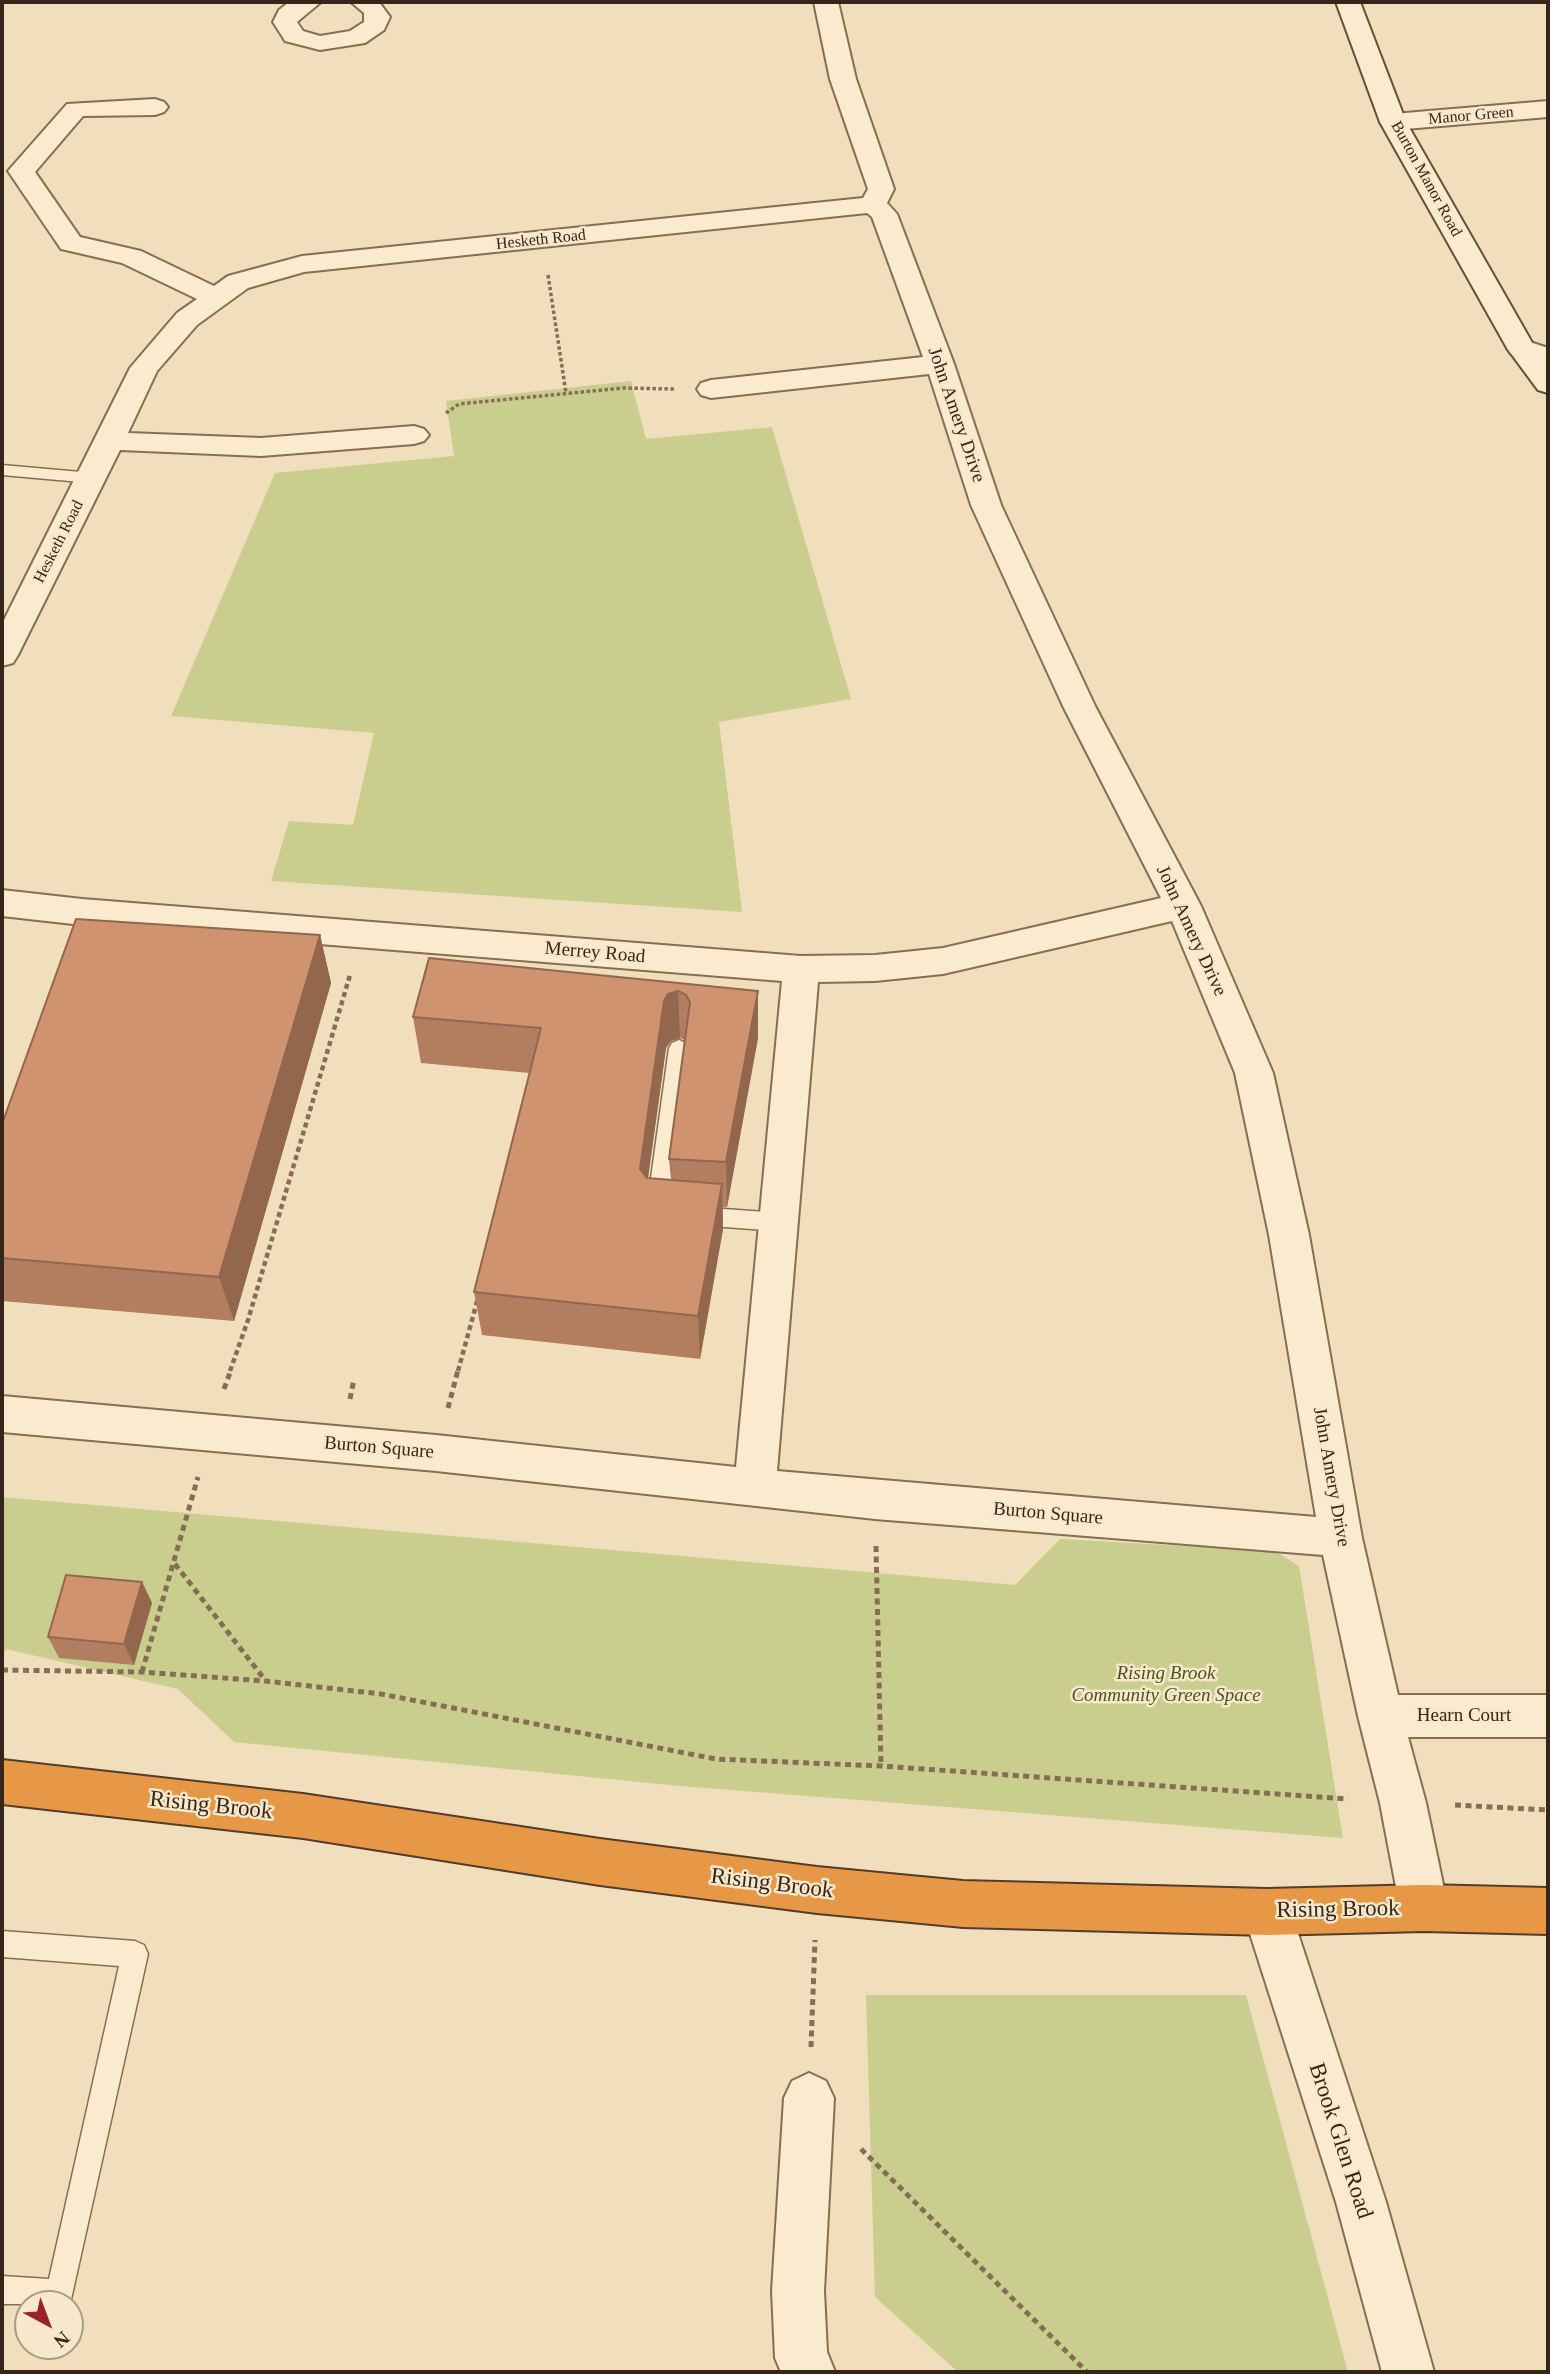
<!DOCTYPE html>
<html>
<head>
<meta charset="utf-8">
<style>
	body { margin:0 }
	#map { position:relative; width:1550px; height:2374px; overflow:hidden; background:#f0debc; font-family:"Times New Roman",serif }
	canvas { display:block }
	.frame { position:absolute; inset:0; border:4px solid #36261a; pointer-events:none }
	.north { position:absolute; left:14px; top:2290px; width:70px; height:70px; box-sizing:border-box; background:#f7e8cb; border:2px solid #aa9a84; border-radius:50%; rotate:139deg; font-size:19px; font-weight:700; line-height:28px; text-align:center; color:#36261a }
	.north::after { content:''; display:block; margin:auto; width:24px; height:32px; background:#9a2228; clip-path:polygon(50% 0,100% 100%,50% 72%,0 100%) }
</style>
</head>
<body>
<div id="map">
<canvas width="1550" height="2374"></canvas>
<div class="frame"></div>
<div class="north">N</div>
</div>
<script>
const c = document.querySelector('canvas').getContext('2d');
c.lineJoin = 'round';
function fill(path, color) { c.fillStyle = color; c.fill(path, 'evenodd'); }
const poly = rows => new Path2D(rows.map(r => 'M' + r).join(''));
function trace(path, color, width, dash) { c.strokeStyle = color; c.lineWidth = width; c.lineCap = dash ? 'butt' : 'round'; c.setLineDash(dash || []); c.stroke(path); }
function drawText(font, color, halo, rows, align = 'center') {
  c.font = font + ' "Times New Roman",serif'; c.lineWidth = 5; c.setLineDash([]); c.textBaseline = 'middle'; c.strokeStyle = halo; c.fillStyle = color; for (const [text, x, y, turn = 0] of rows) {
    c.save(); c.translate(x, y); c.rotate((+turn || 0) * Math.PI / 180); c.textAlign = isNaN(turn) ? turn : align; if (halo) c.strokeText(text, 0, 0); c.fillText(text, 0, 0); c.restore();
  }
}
fill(poly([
	[631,381,646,439,772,427,851,699,719,722,742,912,271,881,289,821,353,825,374,733,171,716,275,473,454,456,446,401],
	[2,1497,1015,1585,1060,1539,1275,1551,1299,1566,1343,1838,680,1786,234,1742,178,1689,6,1649,2,1657],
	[866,1995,1246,1995,1348,2372,958,2372,875,2297]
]), '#c9ce8f');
const lane = poly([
	[2,465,92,473,100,478,92,483,2,475,2,465],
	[679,1040,686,1043,689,1048,669,1207,665,1213,658,1215,651,1213,647,1207,669,1048,672,1043,679,1040],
	[697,1207,779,1213,787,1216,790,1222,787,1228,779,1231,697,1225,690,1222,686,1216,690,1210,697,1207],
	[2,1931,135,1941,144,1945,148,1954,70,2304,2,2304,2,2276,49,2279,119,1966,2,1957,2,1931]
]);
const street = poly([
	[289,2,321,2,297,22,303,31,320,36,350,31,364,22,364,13,351,2,379,2,390,17,384,30,365,43,320,50,285,41,282,36,273,22,279,10,289,2],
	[814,2,838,2,856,79,894,189,887,203,897,214,954,364,1001,505,1095,706,1201,906,1273,1073,1309,1235,1362,1538,1398,1695,1548,1695,1548,1737,1408,1737,1426,1803,1448,1908,1441,1924,1424,1931,1407,1924,1400,1908,1380,1803,1358,1716,1323,1555,875,1519,436,1471,2,1432,2,1396,436,1435,736,1467,782,981,82,925,2,916,2,890,82,899,801,956,875,955,943,948,1161,898,1063,706,971,505,929,374,711,398,701,395,697,389,701,383,711,380,923,357,872,217,867,213,304,272,248,288,197,325,157,371,128,433,261,438,414,426,424,429,429,435,424,441,414,444,261,456,120,450,18,655,13,663,2,666,2,624,130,368,177,313,197,299,122,263,61,249,8,171,67,104,155,99,164,102,168,107,164,112,155,115,83,116,35,172,80,237,141,251,214,286,228,276,302,256,863,198,868,189,830,79,814,2],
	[1172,921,1235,1073,1269,1235,1316,1517,777,1471,818,982,875,981,943,974,1172,921],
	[1548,101,1548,117,1393,130,1384,127,1380,122,1384,117,1393,114,1548,101],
	[1521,339,1548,348,1548,366,1511,354,1507,348,1511,342,1521,339],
	[1267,1889,1284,1896,1291,1912,1386,2202,1434,2372,1382,2372,1336,2202,1243,1912,1250,1896,1267,1889],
	[809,2073,826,2081,834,2098,824,2291,827,2352,835,2372,781,2372,775,2358,772,2291,784,2098,792,2081,809,2073]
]);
const secondary = poly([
	[1336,2,1360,2,1406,122,1534,346,1548,365,1548,393,1538,390,1507,348,1380,122,1336,2]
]);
const highway = poly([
	[2,1760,303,1794,600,1839,817,1867,963,1881,1267,1889,1424,1885,1548,1888,1548,1934,1424,1931,1267,1935,963,1927,817,1913,600,1885,303,1838,2,1804,2,1760]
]);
trace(lane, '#886d55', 3);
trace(street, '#886d55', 4);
trace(secondary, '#694e38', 4);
trace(highway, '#553c2a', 4);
trace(poly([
	[548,275,566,393],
	[446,413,459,404,623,388,675,389]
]), '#886d55', 3.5, [3.5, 2.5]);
trace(poly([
	[230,1371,248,1320,350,975],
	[458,1371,478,1298]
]), '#886d55', 4.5, [5, 3.5]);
trace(poly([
	[224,1389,231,1370],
	[350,1399,354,1379],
	[448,1408,458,1370],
	[876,1546,881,1766],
	[175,1564,265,1680],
	[2,1670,142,1672,265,1681,381,1694,716,1759,881,1766,1348,1799],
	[142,1672,198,1477],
	[1455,1805,1548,1810],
	[811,2047,815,1940],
	[861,2149,1087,2372]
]), '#886d55', 5, [6, 4.5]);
fill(lane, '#faebcf');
fill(street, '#faebcf');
fill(secondary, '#faebcf');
fill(highway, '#e69846');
fill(poly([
	[320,935,331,983,234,1321,2,1301,2,1124],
	[429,958,758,991,758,1038,727,1207,723,1207,723,1229,700,1359,482,1335,474,1292,530,1073,421,1063,413,1017],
	[680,1038,685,1040,669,1159,671,1180,648,1178,666,1048,671,1041],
	[142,1582,152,1603,134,1665,59,1658,48,1637]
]), '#b37e5f');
fill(poly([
	[320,935,331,983,234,1321,219,1277],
	[678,991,680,1038,671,1041,666,1048,643,1214,640,1169,664,1001,668,994],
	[758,991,758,1038,727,1207,726,1162],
	[722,1184,723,1229,700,1359,698,1316],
	[142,1582,152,1603,134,1665,124,1644]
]), '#92674e');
const building = poly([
	[76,919,320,935,219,1277,2,1258,2,1124,76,919],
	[429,958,758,991,726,1162,669,1159,690,1002,686,995,678,991,668,994,664,1001,640,1169,647,1178,722,1184,698,1316,474,1292,541,1028,413,1017,429,958],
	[66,1575,142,1582,124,1644,48,1637,66,1575]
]);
fill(building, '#d0936f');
trace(building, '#92674e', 2);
drawText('16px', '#36261a', '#f7e8cb', [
	["Manor Green",1471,116,-5],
	["Burton Manor Road",1426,179,61],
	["Hesketh Road",541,240,-6],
	["Hesketh Road",59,542,-63]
]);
drawText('19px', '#36261a', '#f7e8cb', [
	["John Amery Drive",956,415,71],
	["John Amery Drive",1191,931,65],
	["Merrey Road",595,953,5],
	["Burton Square",379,1448,5],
	["John Amery Drive",1331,1477,80],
	["Burton Square",1048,1514,5],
	["Hearn Court",1464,1716]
]);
drawText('italic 19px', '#495420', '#f7e8cb', [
	["Rising Brook",1166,1674],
	["Community Green Space",1166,1696]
]);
drawText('23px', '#36261a', '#f7e8cb', [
	["Rising Brook",211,1806,6],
	["Rising Brook",772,1884,7],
	["Rising Brook",1338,1910,-1],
	["Brook Glen Road",1340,2141,72]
]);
</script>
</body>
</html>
